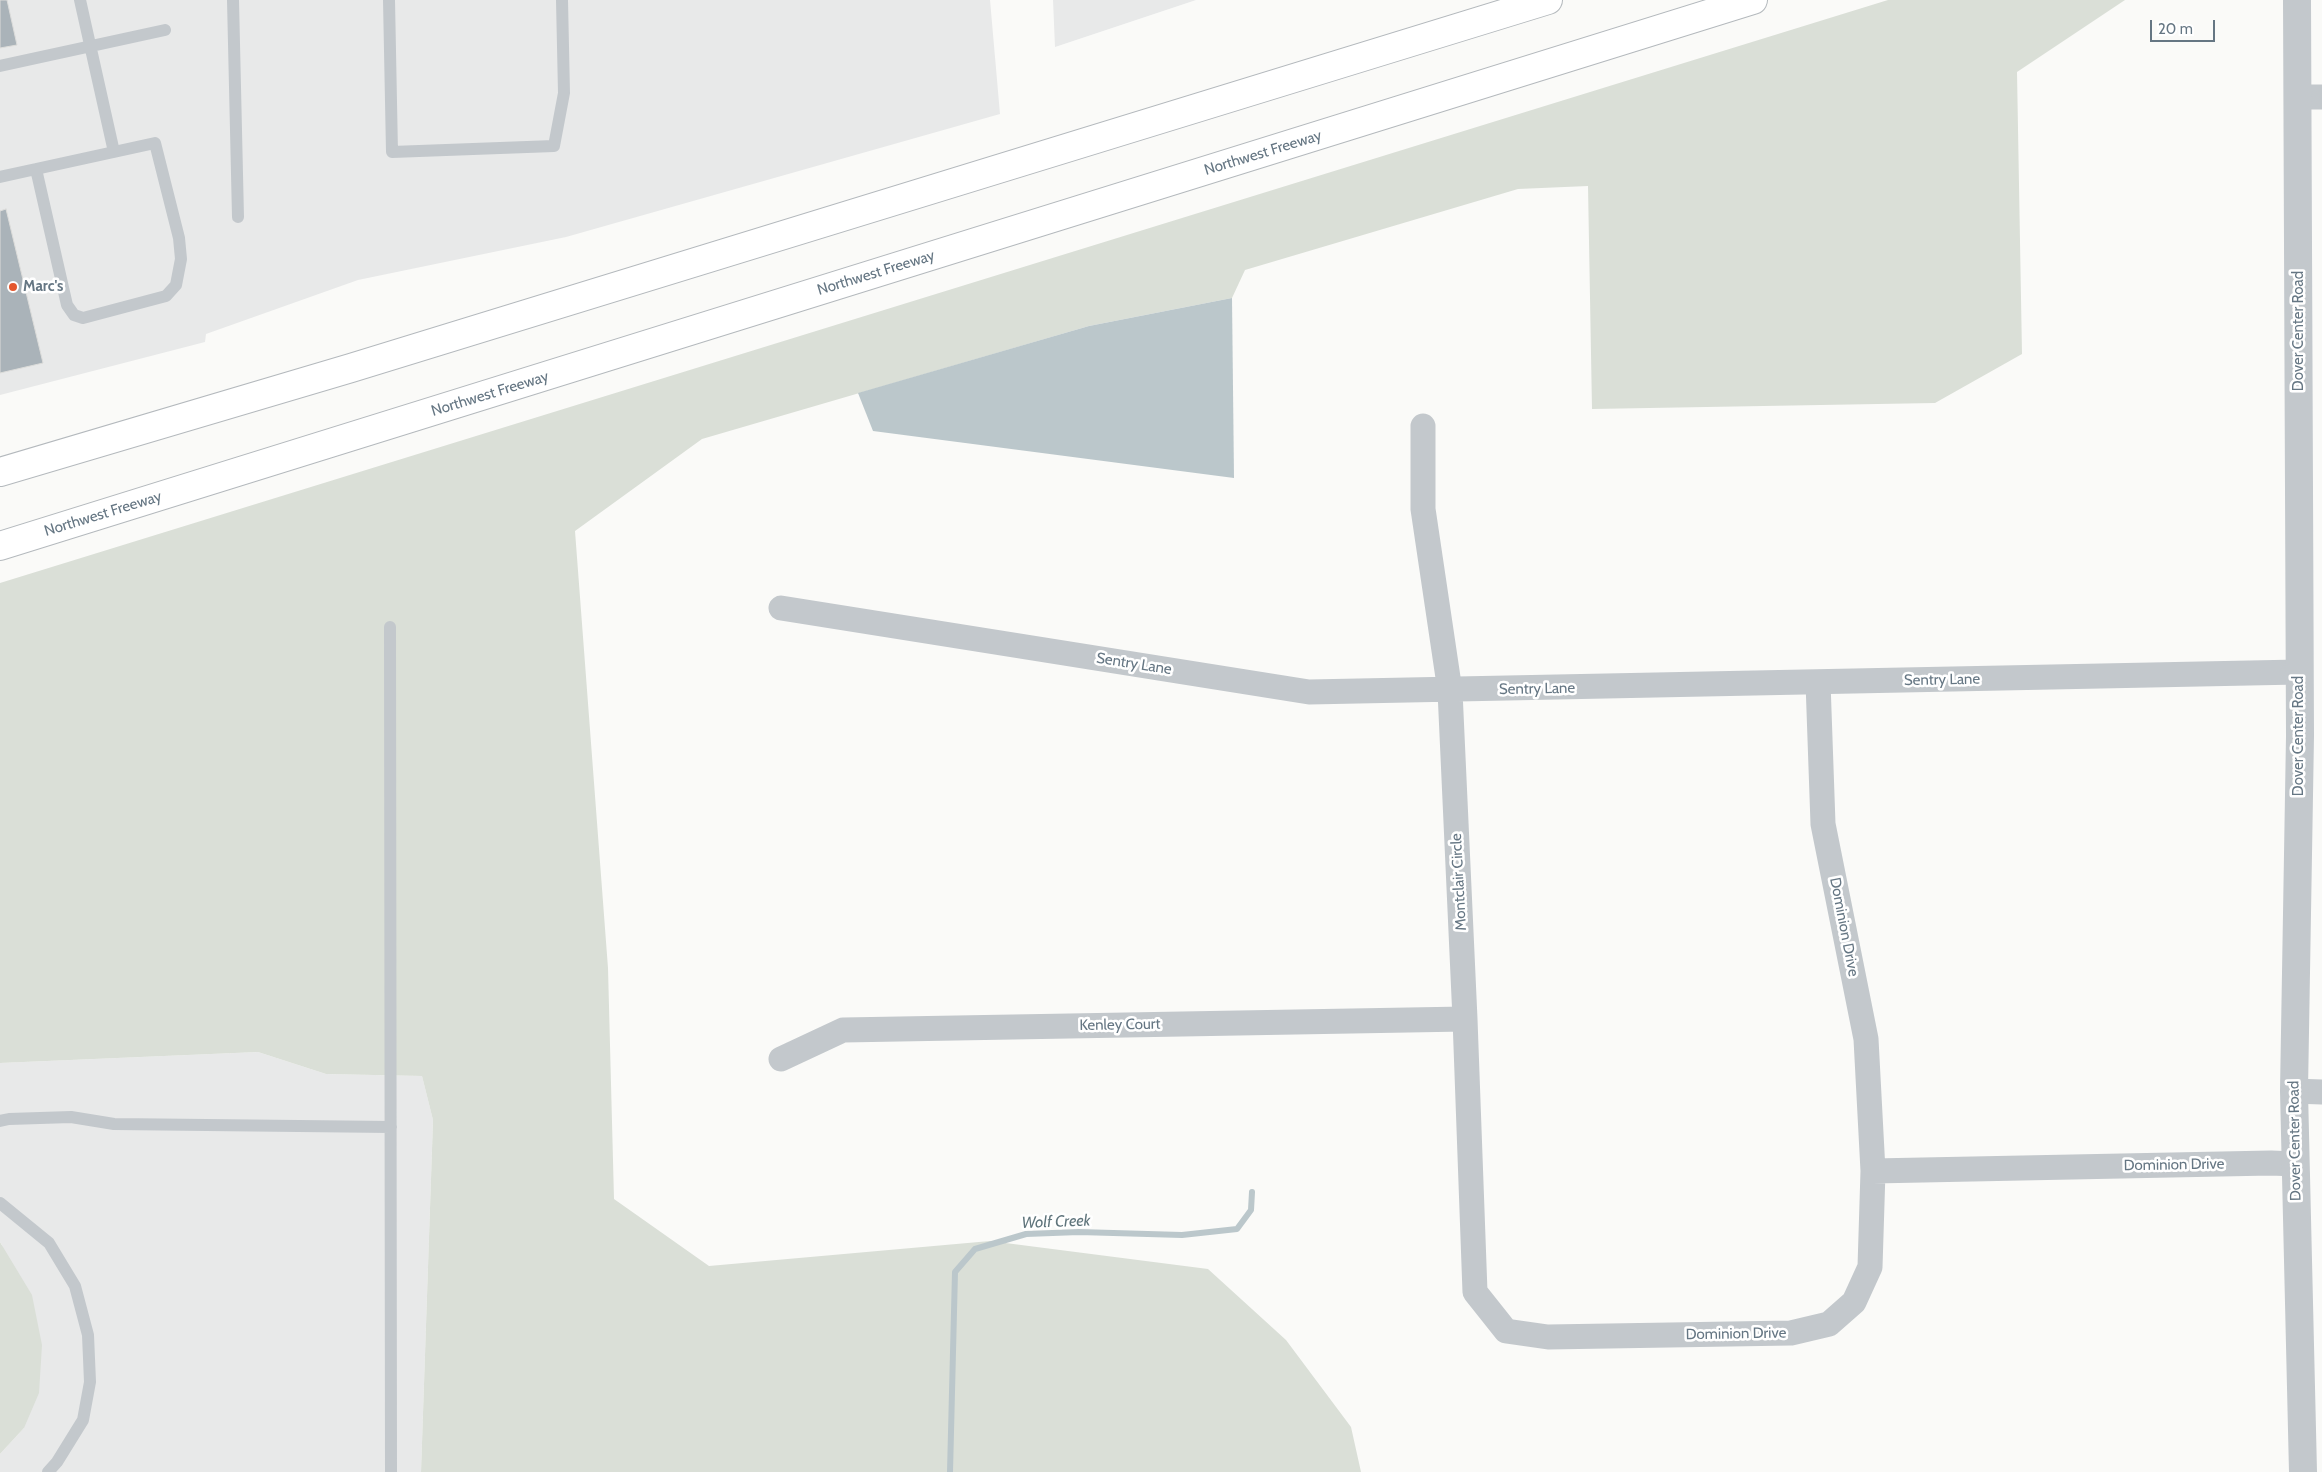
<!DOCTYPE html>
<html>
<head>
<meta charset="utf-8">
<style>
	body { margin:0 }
	#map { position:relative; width:2322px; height:1472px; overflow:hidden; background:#fafaf8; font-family:Cabin,sans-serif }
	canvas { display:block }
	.scale { position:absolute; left:2150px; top:20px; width:65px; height:22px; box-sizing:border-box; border:2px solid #657683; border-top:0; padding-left:6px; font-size:15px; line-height:18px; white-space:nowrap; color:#657683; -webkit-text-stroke:4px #fff; paint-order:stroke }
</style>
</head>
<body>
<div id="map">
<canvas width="2322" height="1472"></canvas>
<div class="scale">20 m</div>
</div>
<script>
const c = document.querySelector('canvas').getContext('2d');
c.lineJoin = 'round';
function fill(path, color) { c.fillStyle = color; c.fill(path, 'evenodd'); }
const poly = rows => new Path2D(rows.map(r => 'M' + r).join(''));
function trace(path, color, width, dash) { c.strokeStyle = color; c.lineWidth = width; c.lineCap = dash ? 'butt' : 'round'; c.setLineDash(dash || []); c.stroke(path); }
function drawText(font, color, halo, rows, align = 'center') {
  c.font = font + ' Cabin,sans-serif'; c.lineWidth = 5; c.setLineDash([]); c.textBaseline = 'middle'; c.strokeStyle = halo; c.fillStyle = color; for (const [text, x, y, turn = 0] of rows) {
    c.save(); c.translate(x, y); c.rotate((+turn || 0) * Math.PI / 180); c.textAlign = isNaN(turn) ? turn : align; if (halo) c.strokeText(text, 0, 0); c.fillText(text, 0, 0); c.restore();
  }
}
fill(poly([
	[0,0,990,0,1000,114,566,237,358,280,206,334,205,342,0,395],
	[1053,0,1196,0,1055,47],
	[258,1052,326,1074,422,1076,433,1120,421,1472,0,1472,0,1454,24,1428,2,1245,0,1242,0,1063]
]), '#e8e9e9');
fill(poly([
	[1888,0,2125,0,2017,72,2022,354,1935,403,1592,409,1588,186,1518,189,1245,270,1232,298,1089,326,702,439,575,531,608,968,614,1199,709,1266,990,1241,1208,1269,1286,1340,1351,1427,1361,1472,421,1472,433,1120,422,1076,326,1074,258,1052,0,1063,0,583],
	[0,1242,32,1295,42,1345,39,1393,24,1428,0,1454]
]), '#dadfd7');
fill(poly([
	[1232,298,1234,478,873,431,858,393,1089,326]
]), '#bbc7cb');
trace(poly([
	[950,1472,955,1272,975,1249,1026,1234,1079,1232,1182,1235,1237,1229,1251,1210,1252,1192]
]), '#bbc7cb', 6);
const building = poly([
	[0,0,7,0,17,45,0,48,0,0],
	[6,209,43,363,0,373,0,211,6,209]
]);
fill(building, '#aab3b9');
trace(building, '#dcdcda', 1);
const motorway = poly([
	[0,472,351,368,1548,0],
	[0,546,1753,0]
]);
trace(motorway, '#b4b9bd', 30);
trace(poly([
	[80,0,114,152],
	[233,0,238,217],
	[389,0,392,152,554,146,564,93,562,0],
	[0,66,165,30],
	[0,177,36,169,155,143,179,238,181,259,176,285,166,296,83,318,74,315,67,305,36,169],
	[390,627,391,1472],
	[0,1121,9,1119,71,1117,114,1124,391,1127],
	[0,1203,49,1243,75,1286,88,1335,90,1382,83,1420,57,1462,48,1472]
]), '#c3c8cc', 12);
trace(poly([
	[2298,97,2322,97],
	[1423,426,1423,509,1450,691,1465,1019,1475,1292,1506,1331,1548,1337,1791,1333,1829,1324,1854,1302,1870,1267,1873,1171,1866,1039,1823,824,1818,682],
	[781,608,1309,692,2299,672],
	[781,1059,843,1030,1465,1019],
	[2294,1091,2322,1092],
	[1873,1171,2271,1163,2295,1164]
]), '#c3c8cc', 25);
trace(poly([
	[2297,0,2300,736,2294,1091,2303,1472]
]), '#c3c8cc', 28);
trace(motorway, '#fff', 28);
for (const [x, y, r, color] of [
	[13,287,5,"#e4572e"]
]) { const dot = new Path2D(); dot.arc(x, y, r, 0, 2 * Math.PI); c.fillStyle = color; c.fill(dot); trace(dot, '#fff', 2); }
drawText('15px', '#657683', '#fff', [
	["Northwest Freeway",1263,153,-17],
	["Northwest Freeway",876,273,-17],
	["Dover Center Road",2299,331,-90],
	["Northwest Freeway",490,394,-17],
	["Northwest Freeway",103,514,-17],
	["Sentry Lane",1134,664,9],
	["Sentry Lane",1942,680,-1],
	["Sentry Lane",1537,689,-1],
	["Dover Center Road",2299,736,-90],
	["Montclair Circle",1459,882,-93],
	["Dominion Drive",1844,927,79],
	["Kenley Court",1120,1025,-1],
	["Dover Center Road",2295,1141,-91],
	["Dominion Drive",2174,1165,-1],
	["Dominion Drive",1736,1334,-1]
]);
drawText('bold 15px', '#657683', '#fff', [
	["Marc's",23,287]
], 'left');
drawText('italic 16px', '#60757c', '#fff', [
	["Wolf Creek",1056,1222,-2]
]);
</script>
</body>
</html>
